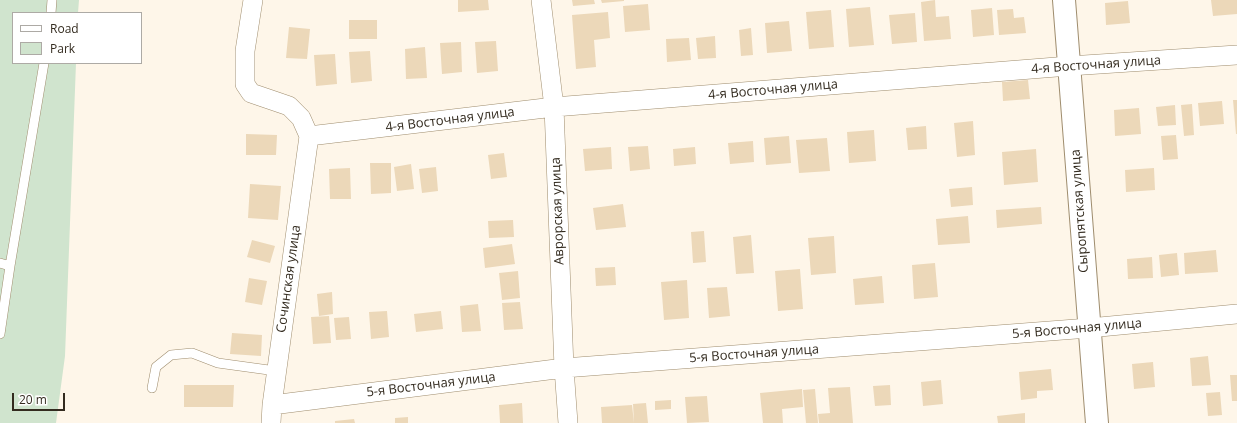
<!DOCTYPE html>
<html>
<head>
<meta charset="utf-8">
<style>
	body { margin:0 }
	#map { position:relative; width:1237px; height:423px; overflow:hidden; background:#fef6e9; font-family:"Open Sans",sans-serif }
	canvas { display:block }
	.legend { position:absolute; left:12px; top:12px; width:130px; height:52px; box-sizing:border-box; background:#fff; border:1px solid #adaaa5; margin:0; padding:5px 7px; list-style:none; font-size:12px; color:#332b1f }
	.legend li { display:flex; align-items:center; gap:8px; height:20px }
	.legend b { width:20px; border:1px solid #adaaa5 }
	.scale { position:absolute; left:12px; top:393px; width:53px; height:18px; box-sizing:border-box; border:2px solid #332b1f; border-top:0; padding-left:5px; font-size:12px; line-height:14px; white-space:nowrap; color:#332b1f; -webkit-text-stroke:3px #fff; paint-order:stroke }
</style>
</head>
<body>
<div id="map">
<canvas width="1237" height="423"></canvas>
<ul class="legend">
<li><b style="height:5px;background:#fff"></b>Road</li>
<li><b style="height:11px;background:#d0e4ce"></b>Park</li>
</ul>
<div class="scale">20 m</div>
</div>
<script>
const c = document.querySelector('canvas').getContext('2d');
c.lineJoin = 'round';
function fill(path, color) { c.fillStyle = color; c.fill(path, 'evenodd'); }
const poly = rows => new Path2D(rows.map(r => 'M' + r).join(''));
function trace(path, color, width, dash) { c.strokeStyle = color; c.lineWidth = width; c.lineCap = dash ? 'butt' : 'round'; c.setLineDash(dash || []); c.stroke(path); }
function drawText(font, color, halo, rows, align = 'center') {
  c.font = font + ' "Open Sans",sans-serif'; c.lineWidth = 3; c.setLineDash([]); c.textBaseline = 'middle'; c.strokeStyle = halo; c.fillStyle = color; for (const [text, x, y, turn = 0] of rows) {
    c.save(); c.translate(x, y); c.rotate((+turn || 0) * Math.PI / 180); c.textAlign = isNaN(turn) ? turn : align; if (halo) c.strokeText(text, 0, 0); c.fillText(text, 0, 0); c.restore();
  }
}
fill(poly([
	[0,0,79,0,78,13,13,13,13,63,76,63,65,356,56,423,0,423]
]), '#d0e4ce');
fill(poly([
	[458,0,488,0,489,10,458,12],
	[572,0,594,0,595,4,573,6],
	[601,0,624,0,624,1,602,3],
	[935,0,936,17,949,16,951,39,924,41,921,2],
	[1211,0,1237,0,1237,14,1213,16],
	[1128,1,1130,23,1106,25,1105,3],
	[648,4,650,30,625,32,623,6],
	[870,7,874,45,849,47,846,9],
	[992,8,994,35,973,37,971,10],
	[1013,9,1014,18,1024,17,1026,33,999,35,997,10],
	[831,10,834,47,809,49,806,12],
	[608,12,610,38,594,40,596,67,576,69,572,15],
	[915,13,917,42,892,44,889,15],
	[349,20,377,20,377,39,349,39],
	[789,21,792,51,767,53,765,23],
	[289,27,310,29,307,59,286,58],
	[751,28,753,55,741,56,739,30],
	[715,36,716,58,698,59,696,38],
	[689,38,691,60,667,62,666,39],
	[496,41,498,71,477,73,475,42],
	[461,42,462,72,442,74,440,43],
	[425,47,427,78,406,79,405,49],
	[370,51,372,81,351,83,349,52],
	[335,54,337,84,316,86,314,55],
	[1028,80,1030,99,1003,101,1002,82],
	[1233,100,1237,100,1237,134,1236,134],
	[1222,101,1224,124,1200,126,1198,103],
	[1192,104,1194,135,1184,136,1181,105],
	[1175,105,1176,125,1158,126,1156,107],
	[1139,108,1141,134,1115,136,1114,110],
	[973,121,975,155,957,157,954,123],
	[926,126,927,149,908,150,906,128],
	[874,130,876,161,849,163,847,132],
	[246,134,277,135,276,155,246,155],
	[1176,135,1178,159,1163,160,1161,136],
	[789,136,791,163,766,165,764,138],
	[827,138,830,171,799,173,796,140],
	[753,141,754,162,730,164,728,143],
	[648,146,650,169,630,171,628,147],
	[611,147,612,169,585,171,583,149],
	[695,147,696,164,674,166,673,149],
	[1036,149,1038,182,1004,185,1002,152],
	[504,153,507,177,491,179,488,155],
	[370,163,391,163,391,193,371,194],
	[411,164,414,189,397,191,394,167],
	[436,167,438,191,422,193,419,169],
	[350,168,351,199,330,199,329,169],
	[1154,168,1155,190,1126,192,1125,170],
	[250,184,281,186,278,220,248,218],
	[972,187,973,205,951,207,949,189],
	[623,204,626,227,596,230,593,208],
	[1041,207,1042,224,997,228,996,210],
	[968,216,970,243,938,245,936,219],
	[513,220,514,237,489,238,488,221],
	[704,231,706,262,693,263,691,232],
	[751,235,754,273,736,274,733,237],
	[834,236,836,273,811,275,808,238],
	[252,240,275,246,270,263,247,257],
	[512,244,515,264,485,268,483,248],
	[1216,250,1218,272,1185,274,1184,253],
	[1177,253,1179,275,1161,277,1159,255],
	[1152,257,1153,278,1128,279,1127,259],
	[935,263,938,297,914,299,912,265],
	[615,267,616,285,596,286,595,268],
	[800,269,803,309,778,311,775,271],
	[518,271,520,298,502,300,499,273],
	[882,276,884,303,855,305,853,279],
	[249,278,267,281,262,305,245,302],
	[687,280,689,318,664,320,661,282],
	[727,287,730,316,709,318,707,288],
	[332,292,333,314,319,316,317,294],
	[520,302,523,329,504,330,502,303],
	[478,304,481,331,462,332,460,306],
	[387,311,389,337,371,339,369,312],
	[441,311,443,329,416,332,414,314],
	[329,316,331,343,313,344,311,317],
	[349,317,351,339,336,340,334,318],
	[232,333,262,335,261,356,230,354],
	[1208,356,1211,385,1192,386,1190,358],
	[1153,362,1155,387,1134,389,1132,364],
	[1051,369,1053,390,1037,391,1037,398,1021,400,1019,372],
	[1230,375,1237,375,1237,401,1232,401],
	[941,380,943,404,923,406,921,382],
	[184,385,234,385,233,407,184,407],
	[890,385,891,405,875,406,873,386],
	[850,387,853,423,819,423,818,414,830,413,828,388],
	[802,389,803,407,782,409,783,423,763,423,760,393],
	[815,389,818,423,806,423,803,390],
	[1220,392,1222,415,1208,416,1206,393],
	[707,396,709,422,687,423,685,397],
	[671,400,671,409,655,410,655,401],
	[522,403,523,423,500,423,499,405],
	[646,403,648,423,634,423,633,404],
	[632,405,634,423,602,423,601,407],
	[1025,413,1025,423,998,423,997,416],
	[408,417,408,423,395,423,395,418],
	[354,419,355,423,335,423,335,421]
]), '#ecd8b9');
const service = poly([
	[51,13,52,0],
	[0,263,10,266],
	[0,334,10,266,44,63],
	[152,388,156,367,171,355,192,353,218,363,276,371]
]);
const minor = poly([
	[253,0,245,51,245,84,251,93,289,106,301,118,309,136],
	[541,0,554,107,564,368,568,423],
	[309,136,554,107,1069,66,1237,55],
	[272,405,564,368,1089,328,1237,314],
	[271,423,272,405,309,136]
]);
const tertiary = poly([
	[1064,0,1097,423]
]);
trace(service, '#9f8d6e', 10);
trace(minor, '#9f8d6e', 20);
trace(tertiary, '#9f8d6e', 24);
trace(service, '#fff', 9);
trace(minor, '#fff', 19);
trace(tertiary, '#fff', 22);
drawText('13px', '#332b1f', '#fff', [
	["4-я Восточная улица",1096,65,-4],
	["4-я Восточная улица",773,90,-5],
	["4-я Восточная улица",450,120,-7],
	["Аврорская улица",558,211,-92],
	["Сыропятская улица",1080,211,-94],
	["Сочинская улица",289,279,-82],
	["5-я Восточная улица",1077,329,-5],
	["5-я Восточная улица",754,354,-4],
	["5-я Восточная улица",431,385,-7]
]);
</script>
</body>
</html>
